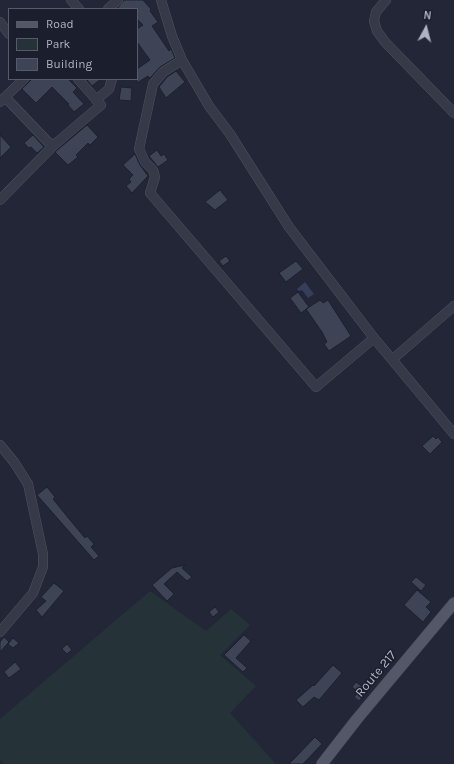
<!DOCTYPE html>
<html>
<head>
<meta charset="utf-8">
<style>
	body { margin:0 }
	#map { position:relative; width:454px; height:764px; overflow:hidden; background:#222636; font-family:Karla,sans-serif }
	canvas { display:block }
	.legend { position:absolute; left:8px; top:8px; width:130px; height:72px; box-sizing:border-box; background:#1b1e2c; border:1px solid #575a68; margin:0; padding:5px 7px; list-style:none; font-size:12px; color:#b0b3c3 }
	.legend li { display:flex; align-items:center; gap:8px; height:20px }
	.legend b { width:20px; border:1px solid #575a68 }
	.north { position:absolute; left:406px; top:8px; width:40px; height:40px; -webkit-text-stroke:3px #1b1e2c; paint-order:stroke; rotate:7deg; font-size:11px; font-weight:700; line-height:16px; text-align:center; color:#b0b3c3 }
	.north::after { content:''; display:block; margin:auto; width:14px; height:18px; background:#b0b3c3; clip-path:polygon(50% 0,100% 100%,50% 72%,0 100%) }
</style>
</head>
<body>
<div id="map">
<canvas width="454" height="764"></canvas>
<ul class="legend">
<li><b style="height:5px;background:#545767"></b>Road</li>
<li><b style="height:11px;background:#253338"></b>Park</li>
<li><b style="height:11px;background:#3f4356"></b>Building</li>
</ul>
<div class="north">N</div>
</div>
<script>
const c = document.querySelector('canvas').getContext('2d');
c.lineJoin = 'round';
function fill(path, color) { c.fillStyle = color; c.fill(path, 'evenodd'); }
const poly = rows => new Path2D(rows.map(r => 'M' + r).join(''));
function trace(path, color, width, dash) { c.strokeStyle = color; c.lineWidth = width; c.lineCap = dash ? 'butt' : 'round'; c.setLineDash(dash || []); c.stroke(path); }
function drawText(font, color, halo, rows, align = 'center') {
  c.font = font + ' Karla,sans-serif'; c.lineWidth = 3; c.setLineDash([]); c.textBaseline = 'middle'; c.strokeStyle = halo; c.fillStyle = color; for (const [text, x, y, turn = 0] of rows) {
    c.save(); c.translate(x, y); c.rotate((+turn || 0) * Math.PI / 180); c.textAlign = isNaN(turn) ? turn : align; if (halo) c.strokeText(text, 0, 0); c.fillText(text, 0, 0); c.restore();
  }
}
fill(poly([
	[150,591,206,631,231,609,250,625,220,655,256,686,230,713,276,764,4,764,0,760,0,719]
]), '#253338');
fill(poly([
	[305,282,314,294,308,298,302,290,299,291,297,289]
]), '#373e5c');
const building = poly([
	[124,0,143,0,151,9,150,11,158,22,152,26,169,51,171,49,175,58,160,67,150,78,148,76,137,83,137,69,150,60,137,42,137,29,143,25,137,19,137,9,117,9,124,0],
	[176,71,185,82,166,98,159,87,167,77,176,71],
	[32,79,68,79,77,88,73,92,84,104,74,112,68,105,69,104,52,87,36,103,22,89,32,79],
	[89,79,101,79,92,86,87,80,89,79],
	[121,87,132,88,131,101,119,100,121,87],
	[87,125,98,137,90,145,88,143,76,155,78,157,68,165,55,152,87,125],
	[0,135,11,147,0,158,0,135],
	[33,135,44,147,37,153,31,147,29,148,24,143,33,135],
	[157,150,161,156,164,154,168,160,158,167,149,156,157,150],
	[135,154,140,165,148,176,132,193,126,186,131,182,129,179,133,175,123,165,135,154],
	[220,190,228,200,215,210,205,202,220,190],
	[226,256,230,261,223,266,219,261,226,256],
	[296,261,303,269,286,282,279,273,296,261],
	[298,292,309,307,301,313,290,298,298,292],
	[320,300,323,303,328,300,351,336,329,351,324,344,327,342,322,332,306,309,320,300],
	[433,436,436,439,438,437,442,442,430,454,422,446,433,436],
	[47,487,55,497,53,499,70,520,85,538,87,536,94,544,91,547,99,556,94,560,37,495,47,487],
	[185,565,182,568,192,577,187,581,177,572,164,584,174,594,167,601,152,585,172,568,185,565],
	[416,577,426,585,421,591,411,582,416,577],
	[54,583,64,591,42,617,36,610,46,601,41,597,54,583],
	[417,590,431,602,426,607,431,612,423,622,404,605,417,590],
	[215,607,219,612,213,617,209,612,215,607],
	[244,635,251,641,236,658,247,668,243,672,224,655,244,635],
	[4,637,9,642,0,652,0,642,4,637],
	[13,638,19,643,13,648,8,644,13,638],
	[67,644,72,650,67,654,62,649,67,644],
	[15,662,21,669,9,678,4,672,15,662],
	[333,665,342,673,319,700,314,697,303,707,296,700,313,685,314,686,333,665],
	[356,682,368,691,359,701,354,697,358,692,352,687,356,682],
	[315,737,322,744,303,764,289,764,315,737]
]);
fill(building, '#3f4356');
trace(building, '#1d202e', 1);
const minor = poly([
	[71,0,79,9],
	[161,0,172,36,182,60,209,106,230,134,289,227,374,338,454,434],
	[386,0,376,12,374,21,377,31,385,42,454,113],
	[108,9,118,0],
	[0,22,9,34],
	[182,60,163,72,153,84,139,149,145,162,153,170,155,177,150,193,316,387,374,338],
	[5,97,49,143,54,145,101,105,78,79],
	[96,100,109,89,112,79],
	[0,102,24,79],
	[0,200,54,145],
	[393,359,454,306],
	[0,445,14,462,28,484,43,554,43,567,33,593,0,632]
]);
const major = poly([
	[322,764,357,719,454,603]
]);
trace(minor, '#505362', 10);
trace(major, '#3f4250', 12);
trace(minor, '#363947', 9);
trace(major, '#545767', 11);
drawText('13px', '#b0b3c3', '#1b1e2c', [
	["Route 217",376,674,-50]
]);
</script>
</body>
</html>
